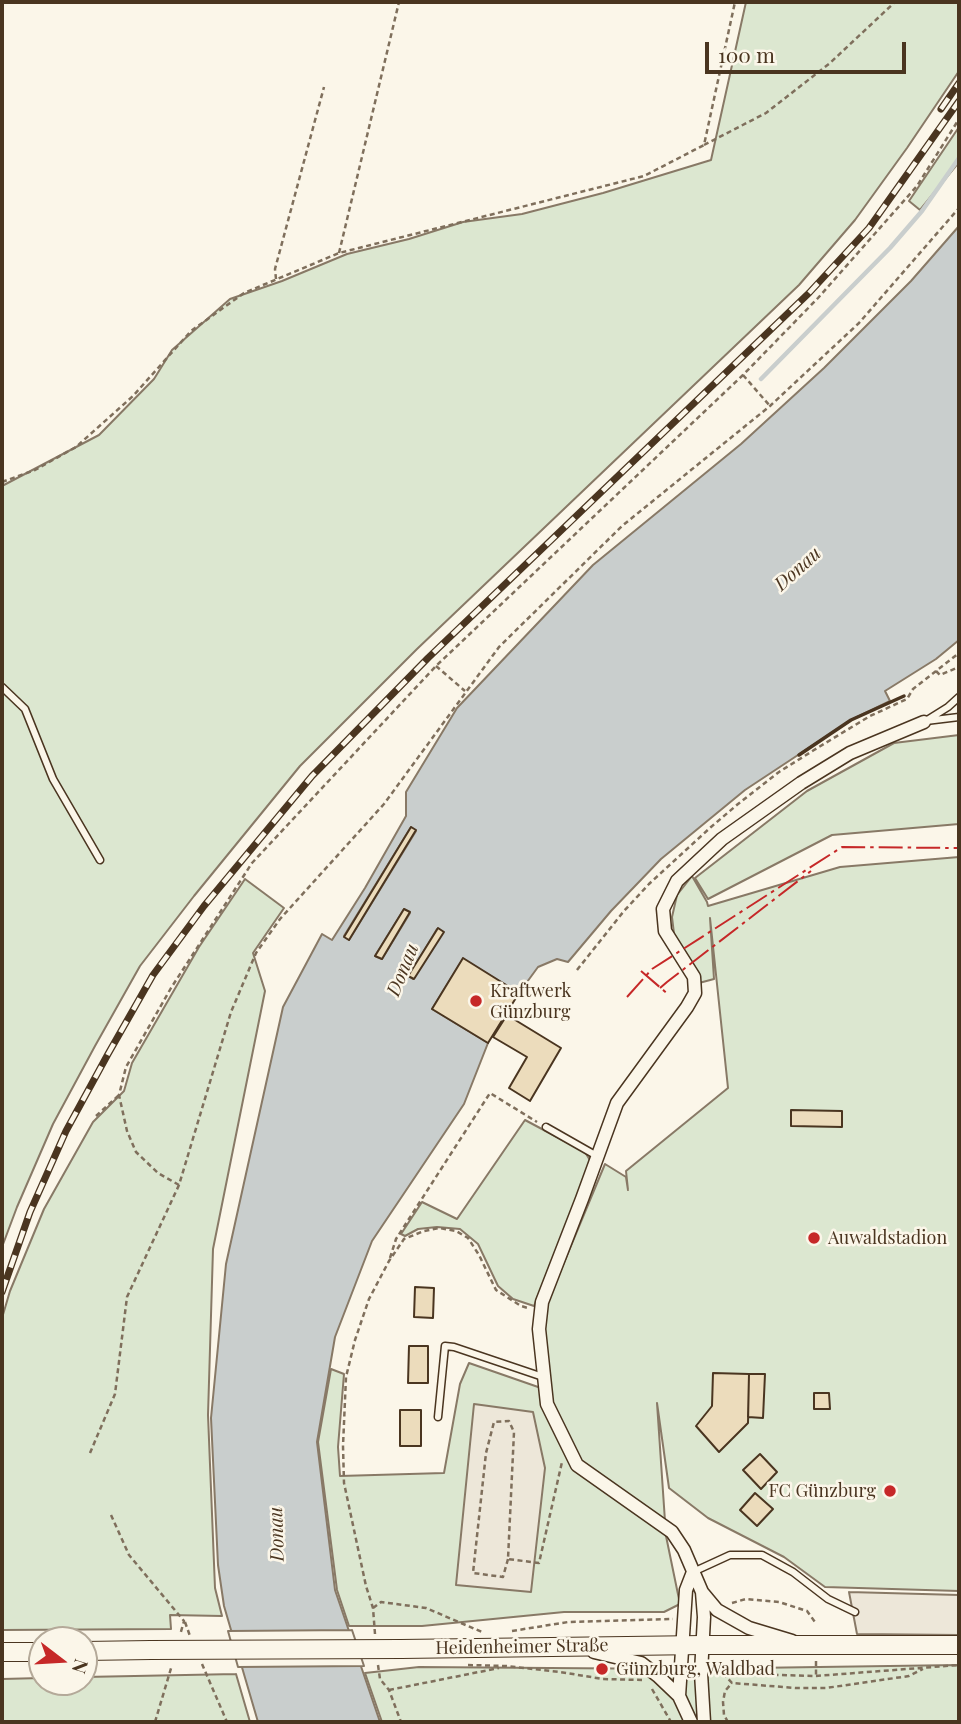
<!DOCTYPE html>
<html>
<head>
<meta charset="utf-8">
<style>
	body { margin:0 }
	#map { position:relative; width:961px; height:1724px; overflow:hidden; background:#fbf6e9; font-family:"Playfair Display",serif }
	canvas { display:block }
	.frame { position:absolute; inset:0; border:4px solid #4a3520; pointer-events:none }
	.north { position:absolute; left:28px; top:1626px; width:70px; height:70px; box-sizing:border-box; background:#fbf6e9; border:2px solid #b4a999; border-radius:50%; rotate:107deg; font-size:19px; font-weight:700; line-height:28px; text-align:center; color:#4a3520 }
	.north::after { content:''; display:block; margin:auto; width:24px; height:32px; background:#c62828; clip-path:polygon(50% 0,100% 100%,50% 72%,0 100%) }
	.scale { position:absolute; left:705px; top:42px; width:201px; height:32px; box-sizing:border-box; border:4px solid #4a3520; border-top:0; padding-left:9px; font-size:21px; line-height:24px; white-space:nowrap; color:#4a3520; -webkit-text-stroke:5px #fbf6e9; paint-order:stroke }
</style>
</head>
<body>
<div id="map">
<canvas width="961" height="1724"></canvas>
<div class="frame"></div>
<div class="north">N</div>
<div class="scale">100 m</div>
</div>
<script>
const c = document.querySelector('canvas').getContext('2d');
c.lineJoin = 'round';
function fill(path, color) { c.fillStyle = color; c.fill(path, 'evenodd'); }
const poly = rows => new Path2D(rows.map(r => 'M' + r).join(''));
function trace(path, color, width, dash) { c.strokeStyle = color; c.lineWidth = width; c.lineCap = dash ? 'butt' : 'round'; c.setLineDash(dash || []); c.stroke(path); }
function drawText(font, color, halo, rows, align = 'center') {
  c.font = font + ' "Playfair Display",serif'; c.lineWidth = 5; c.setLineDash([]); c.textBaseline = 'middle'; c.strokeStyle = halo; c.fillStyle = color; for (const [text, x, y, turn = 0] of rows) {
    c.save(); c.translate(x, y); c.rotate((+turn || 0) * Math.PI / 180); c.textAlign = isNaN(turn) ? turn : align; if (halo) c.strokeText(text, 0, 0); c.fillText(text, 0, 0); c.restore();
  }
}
const green = poly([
	[746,2,959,2,959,71,907,148,855,220,799,285,417,649,300,766,194,896,140,966,95,1046,53,1124,17,1207,2,1247,2,486,99,435,154,379,172,350,230,299,282,281,347,254,409,239,463,222,522,214,603,193,711,160,746,2],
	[959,127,959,162,920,210,909,201,959,127],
	[959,735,959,824,832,835,708,899,695,878,807,791,894,743,959,735],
	[959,857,959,1591,825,1587,784,1557,708,1518,669,1488,657,1403,666,1536,680,1604,664,1612,564,1612,422,1626,349,1626,337,1590,318,1442,331,1369,344,1374,338,1447,340,1476,444,1473,460,1384,469,1363,541,1388,545,1308,605,1164,626,1177,628,1190,626,1171,728,1088,710,918,714,979,699,983,675,942,672,917,677,895,692,876,707,902,708,906,840,867,959,857],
	[245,879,284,908,253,953,265,991,213,1249,208,1415,215,1588,222,1616,170,1615,171,1629,2,1630,2,1318,10,1291,44,1209,93,1122,124,1091,132,1063,199,947,245,879],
	[525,1120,585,1152,591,1162,534,1306,513,1299,498,1286,478,1244,460,1229,437,1227,418,1229,405,1236,401,1234,422,1202,457,1219,525,1120],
	[959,1665,959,1722,382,1722,365,1673,419,1667,680,1669,959,1665],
	[236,1674,250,1722,2,1722,2,1679,42,1678,42,1682,84,1682,84,1677,236,1674]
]);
fill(green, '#dce7d0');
trace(green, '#887966', 2);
const parking = poly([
	[474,1404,533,1412,545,1468,531,1592,456,1585,474,1404],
	[849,1592,959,1595,959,1635,857,1634,849,1592]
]);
fill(parking, '#ede7d9');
trace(parking, '#887966', 2);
const water = poly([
	[959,226,959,640,936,659,885,691,890,701,851,720,745,790,661,859,611,911,568,962,557,959,538,967,519,993,463,959,432,1009,488,1043,464,1104,372,1241,335,1337,317,1442,335,1590,380,1722,258,1722,224,1606,218,1565,211,1418,226,1264,283,1007,322,934,332,940,365,888,406,816,406,792,457,708,593,565,741,444,824,368,911,281,959,226],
	[411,827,416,831,349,940,344,936,411,827],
	[404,909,410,913,382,959,375,956,404,909],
	[437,929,443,932,413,979,409,976,437,929]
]);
fill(water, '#c9cecd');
trace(water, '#887966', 2);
const pier = poly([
	[352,1630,364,1666,238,1667,228,1631,352,1630]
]);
fill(pier, '#fbf6e9');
trace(pier, '#887966', 2);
trace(poly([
	[761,379,890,248,922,211,959,158]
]), '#c9cecd', 4.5);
const building = poly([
	[411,827,416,830,349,940,344,937,411,827],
	[404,909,410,912,382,959,375,956,404,909],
	[438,928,444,932,414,979,408,976,438,928],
	[463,958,519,993,488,1043,432,1009,463,958],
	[507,1015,561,1048,530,1101,509,1088,527,1057,493,1037,507,1015],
	[791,1110,842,1111,842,1127,791,1126,791,1110],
	[415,1287,434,1288,433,1318,414,1317,415,1287],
	[409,1346,428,1346,428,1383,408,1383,409,1346],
	[713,1373,749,1374,748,1423,719,1452,696,1426,712,1406,713,1373],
	[749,1374,765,1374,763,1418,748,1417,749,1374],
	[814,1393,829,1393,830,1409,814,1409,814,1393],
	[400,1410,421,1410,421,1446,400,1446,400,1410],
	[760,1454,777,1472,761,1489,743,1470,760,1454],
	[755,1493,773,1509,757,1526,740,1510,755,1493]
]);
fill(building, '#ecdcbc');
trace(building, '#4a3520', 2);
const lane = poly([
	[2,687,25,709,53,779,100,860],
	[926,721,959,717],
	[924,722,948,707,959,697],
	[546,1127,597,1156],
	[438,1417,445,1346,454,1347,543,1377],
	[693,1572,730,1555,762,1555,793,1572,828,1599,855,1612]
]);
const street = poly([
	[702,1592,717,1610,749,1628,792,1641],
	[594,1652,641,1663,658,1676,679,1696],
	[691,1722,679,1696,686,1590,693,1572],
	[704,1722,701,1673,704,1617,702,1592,684,1550,672,1532,577,1465,547,1404,539,1329,542,1302,582,1199,617,1103,687,1007,695,993,694,977,665,931,663,909,677,881,722,839,801,783,850,753,924,722]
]);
const secondary = poly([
	[401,1649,702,1645,959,1645],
	[84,1651,151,1650],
	[2,1652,42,1652]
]);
trace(lane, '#4a3520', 9);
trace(street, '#4a3520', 15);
trace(secondary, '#4a3520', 20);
trace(poly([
	[704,145,766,113,830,63,895,2],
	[339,253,399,2],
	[276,279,275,269,324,87],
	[743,375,770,406],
	[2,482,35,470,76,447,133,396,191,331,244,293,339,253,644,176,704,145,735,2],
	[436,666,465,691],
	[936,671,940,675,959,667],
	[577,970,624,911,649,884,711,827,738,804,779,772,814,750,870,716,907,699,913,689,959,653],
	[96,1116,119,1095],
	[179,1185,158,1173,136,1152,127,1131,119,1095,126,1067,171,988,252,863,436,666,743,375,818,298,917,186,959,119],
	[390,1258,396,1239,490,1093,537,1122],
	[90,1453,115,1394,127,1297,179,1185,231,1012,256,953,280,919,384,804,499,647,622,526,770,406,859,323,959,208],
	[111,1515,129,1555,184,1621,180,1635],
	[508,1559,503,1577,473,1573,486,1453,494,1422,509,1421,514,1432,508,1559,539,1563,562,1462],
	[732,1603,746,1599,779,1602,807,1611,815,1622],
	[373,1608,381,1602,426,1608,482,1632],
	[185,1622,190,1636],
	[512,1631,568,1622,673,1619],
	[375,1634,373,1608,366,1586,344,1483,343,1446,346,1377,355,1340,369,1299,389,1261,404,1239,424,1231,439,1228,456,1231,468,1238,479,1255,496,1290,521,1306,528,1308],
	[47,1637,79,1637],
	[816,1661,816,1676],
	[202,1664,227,1722],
	[378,1665,380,1679,389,1690,401,1722],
	[468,1665,506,1666,560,1672,603,1679,642,1680],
	[714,1673,816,1676,959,1665],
	[723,1673,732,1683,796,1688,826,1688,909,1676,923,1669],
	[652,1689,671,1722],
	[389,1690,499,1668],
	[155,1722,172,1665],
	[728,1722,724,1715,723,1702,725,1691,732,1683]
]), '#7f6f5c', 2.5, [5, 3.5]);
trace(lane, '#fbf6e9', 6);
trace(street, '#fbf6e9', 12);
trace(secondary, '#fbf6e9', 18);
const rail = poly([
	[941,109,959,83],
	[2,1292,30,1212,66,1131,108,1054,153,975,204,906,312,776,428,658,809,293,869,228,959,101]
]);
trace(rail, '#4a3520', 7);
trace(rail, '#fbf6e9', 4.5, [13]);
const secondaryBridge = poly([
	[151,1650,401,1649]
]);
trace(secondaryBridge, '#4a3520', 20, []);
trace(secondaryBridge, '#fbf6e9', 18);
trace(poly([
	[799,755,851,720,904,696]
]), '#4a3520', 3.5);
trace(poly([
	[641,971,669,995],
	[660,988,667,982,811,871],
	[627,997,652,969,842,847,959,848]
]), '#c62828', 2, [24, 5, 3.5, 5]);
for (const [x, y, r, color] of [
	[476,1001,7,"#c62828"],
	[814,1238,7,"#c62828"],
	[890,1491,7,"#c62828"],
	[602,1669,7,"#c62828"]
]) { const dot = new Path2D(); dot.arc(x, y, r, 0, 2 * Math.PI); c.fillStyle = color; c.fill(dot); trace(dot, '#fbf6e9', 2.5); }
drawText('18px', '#4a3520', '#fbf6e9', [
	["Kraftwerk",490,991],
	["Günzburg",490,1012],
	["Auwaldstadion",828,1238],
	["FC Günzburg",876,1491,"right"],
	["Günzburg, Waldbad",616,1669]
], 'left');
drawText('18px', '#4a3520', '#fbf6e9', [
	["Heidenheimer Straße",522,1647,-1]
]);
drawText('italic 19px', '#4a3520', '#fbf6e9', [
	["Donau",798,569,-42],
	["Donau",403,970,-68],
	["Donau",277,1534,-92]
]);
</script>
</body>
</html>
